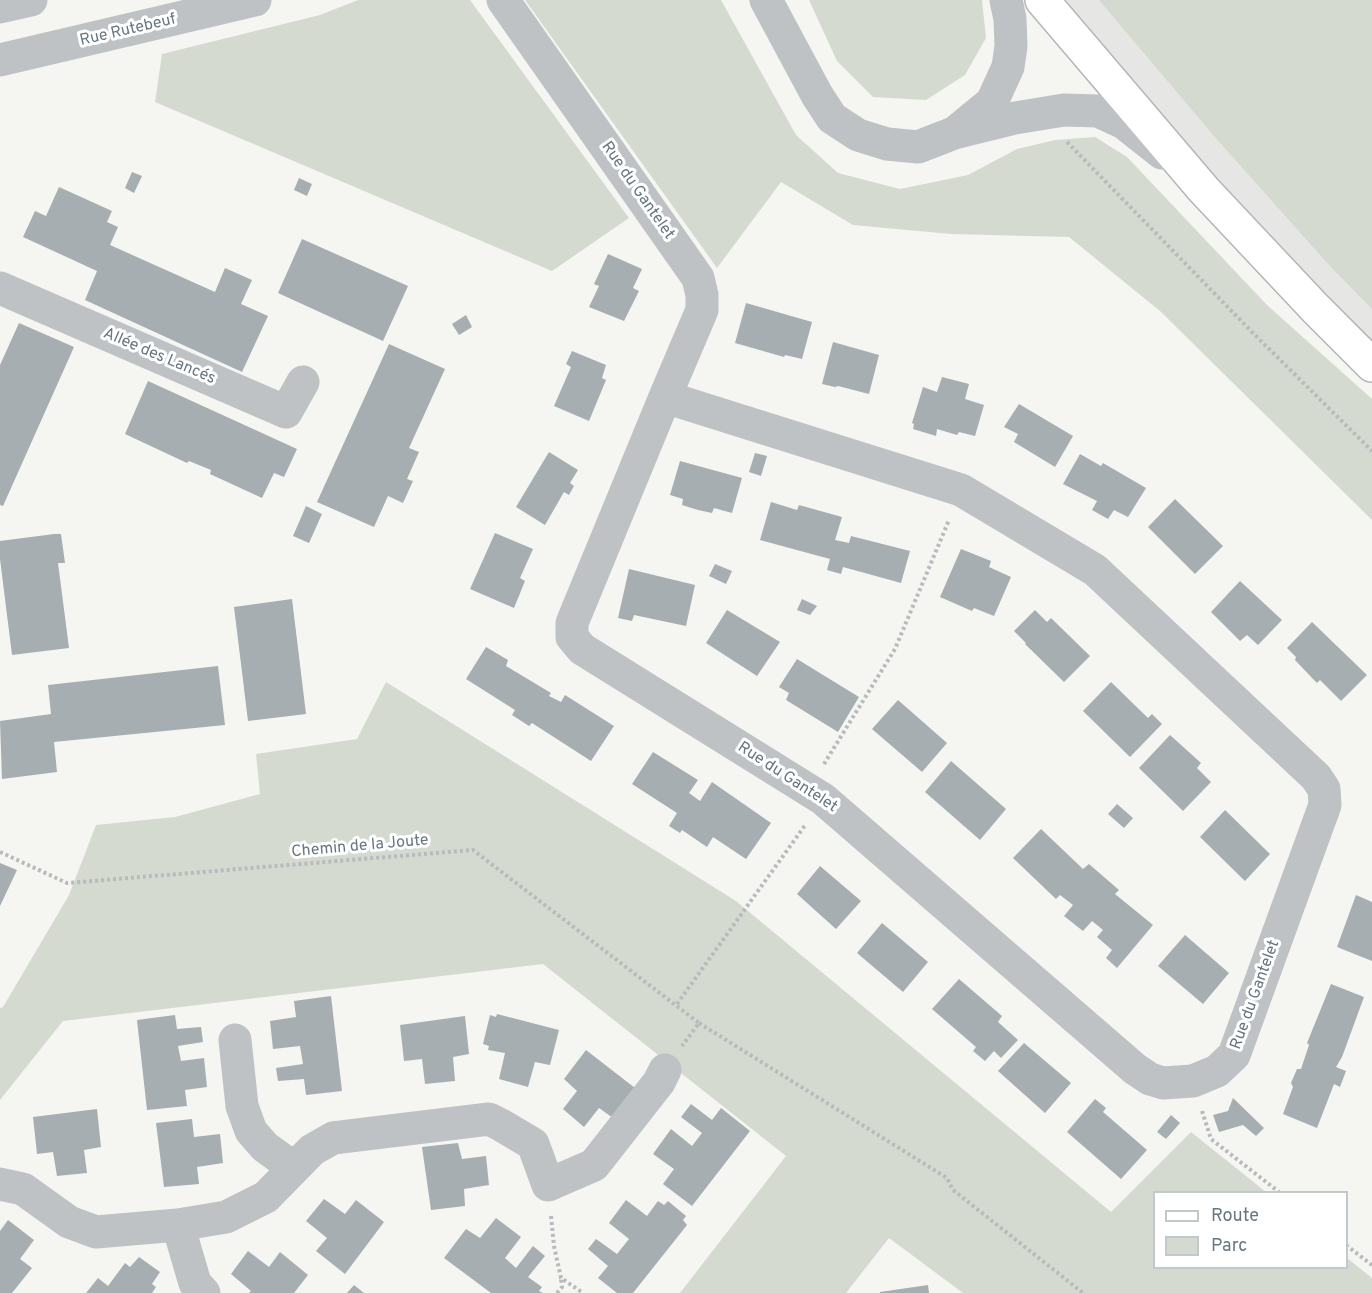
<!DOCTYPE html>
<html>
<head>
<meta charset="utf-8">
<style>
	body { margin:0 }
	#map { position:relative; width:1372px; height:1293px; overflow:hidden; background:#f5f5f2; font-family:Overpass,sans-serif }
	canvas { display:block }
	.legend { position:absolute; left:1153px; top:1191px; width:195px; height:78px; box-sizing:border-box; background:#fff; border:2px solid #c2c9cd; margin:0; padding:8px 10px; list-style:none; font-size:18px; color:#667781 }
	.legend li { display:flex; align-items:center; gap:12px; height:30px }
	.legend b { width:30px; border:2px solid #c2c9cd }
</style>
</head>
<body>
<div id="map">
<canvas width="1372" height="1293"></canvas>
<ul class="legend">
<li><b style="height:8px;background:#fff"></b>Route</li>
<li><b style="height:16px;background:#d5dad1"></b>Parc</li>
</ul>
</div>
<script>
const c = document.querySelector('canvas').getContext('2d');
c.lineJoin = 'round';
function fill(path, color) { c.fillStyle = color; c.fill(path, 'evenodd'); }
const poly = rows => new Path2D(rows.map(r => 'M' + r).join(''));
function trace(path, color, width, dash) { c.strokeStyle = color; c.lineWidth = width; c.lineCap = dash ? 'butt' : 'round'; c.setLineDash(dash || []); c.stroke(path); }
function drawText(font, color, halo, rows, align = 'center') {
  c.font = font + ' Overpass,sans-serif'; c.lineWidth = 6; c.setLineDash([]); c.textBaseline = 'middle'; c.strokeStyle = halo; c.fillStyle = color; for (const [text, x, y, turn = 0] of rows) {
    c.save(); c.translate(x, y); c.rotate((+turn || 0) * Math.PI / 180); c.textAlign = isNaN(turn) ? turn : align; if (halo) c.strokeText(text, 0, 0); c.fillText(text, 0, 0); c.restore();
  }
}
fill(poly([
	[1055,0,1372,0,1372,354]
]), '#e6e6e5');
fill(poly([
	[358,0,470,0,629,218,552,271,155,102,162,54,320,15],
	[525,0,721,0,796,135,838,173,900,189,968,175,1017,149,1055,140,1095,137,1127,157,1267,305,1372,399,1372,520,1160,311,1069,237,951,234,853,225,781,182,717,268],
	[809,0,982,0,986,38,965,75,926,100,873,97,837,61],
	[1099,0,1372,0,1372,309,1329,265,1214,136],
	[386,682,736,901,1111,1212,1191,1132,1266,1192,1154,1192,1154,1268,1346,1268,1347,1258,1372,1278,1372,1293,963,1293,889,1238,846,1293,680,1293,786,1156,543,964,63,1021,0,1100,0,1008,3,1007,69,895,96,825,175,817,260,794,256,754,357,739]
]), '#d5dad1');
fill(poly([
	[132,172,142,176,134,193,125,188],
	[299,178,312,184,307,196,294,190],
	[59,187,112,211,107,222,118,227,110,245,215,292,225,268,252,280,241,304,268,316,242,372,85,300,97,271,23,237,35,211,46,216],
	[302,239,408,286,383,341,278,293],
	[608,254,642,269,633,288,639,291,624,321,589,307,599,286,594,284],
	[746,303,812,322,802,359,785,355,784,357,735,343],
	[466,315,472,327,459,335,452,324],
	[19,323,74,347,3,506,0,505,0,365],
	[833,342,879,355,869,394,838,386,835,387,822,384],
	[389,344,445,369,409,448,419,452,407,479,413,481,403,503,388,496,374,527,317,502],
	[572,351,606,365,602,378,606,380,589,421,554,406,571,367,566,364],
	[942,377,969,384,965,399,984,405,975,436,959,432,957,435,937,429,936,436,913,429,914,424,912,423,923,387,937,392],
	[148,381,297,449,284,477,274,473,262,498,210,474,211,470,189,461,187,463,125,434],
	[1019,404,1073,436,1055,467,1014,442,1018,434,1004,427],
	[549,452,578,470,570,483,574,486,569,495,564,492,545,525,516,507],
	[755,453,767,456,761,476,749,472],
	[1080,454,1101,466,1103,463,1146,488,1128,517,1114,510,1108,519,1092,510,1097,501,1063,484],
	[680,461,742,478,732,513,714,508,712,513,698,510,682,505,683,499,670,495],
	[1175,499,1223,546,1195,574,1148,527],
	[771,502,797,510,799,505,842,517,835,540,849,543,851,536,910,551,901,583,843,567,841,574,827,570,830,559,760,540],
	[306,506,322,514,309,543,293,536],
	[495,533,533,549,520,578,525,581,514,608,470,589],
	[54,534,61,534,65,563,58,563,69,648,12,655,0,559,0,541],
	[961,549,991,561,989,567,1011,577,994,616,974,608,972,611,940,597],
	[715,564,732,571,726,584,709,576],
	[629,569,695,585,686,626,634,615,632,621,618,618],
	[1240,581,1282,620,1258,645,1247,635,1240,641,1211,612],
	[292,599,306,714,248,721,234,607],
	[802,599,817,606,810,615,797,610],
	[727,610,780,642,757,676,706,643],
	[1035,610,1047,622,1051,618,1090,656,1064,682,1025,644,1026,643,1014,631],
	[1312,622,1367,675,1341,701,1320,680,1317,683,1313,679,1295,660,1296,657,1287,648],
	[486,647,508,660,506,666,551,693,549,696,561,702,565,695,614,726,591,761,532,723,529,726,512,715,515,710,466,679],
	[797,659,859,697,838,732,786,700,789,693,779,687],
	[218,666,225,725,54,742,57,772,2,779,0,721,51,714,48,685],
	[1111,682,1148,718,1152,714,1162,724,1130,757,1083,711],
	[898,700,947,743,922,772,872,729],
	[1170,735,1201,763,1197,768,1211,782,1183,811,1139,768],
	[653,752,698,780,689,793,700,801,712,782,771,823,746,859,713,837,707,847,682,830,680,833,669,826,677,813,632,784],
	[951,761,1006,809,980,840,925,792],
	[1117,804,1133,818,1124,828,1108,814],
	[1225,810,1270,854,1245,881,1200,837],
	[1041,829,1083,869,1089,864,1119,890,1115,894,1153,925,1117,968,1106,958,1112,950,1097,937,1103,930,1092,921,1083,931,1064,916,1073,905,1060,895,1056,899,1013,858],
	[0,863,17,870,0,906],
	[820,866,861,901,836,929,797,894],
	[1356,895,1372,902,1372,961,1337,947],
	[882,923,928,962,903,992,857,953],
	[1185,935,1229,973,1203,1004,1158,966],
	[959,979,1002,1016,998,1022,1018,1040,1001,1058,994,1051,985,1061,973,1051,976,1047,932,1009],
	[1331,984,1364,997,1342,1057,1336,1067,1346,1071,1340,1087,1334,1084,1317,1128,1283,1114,1293,1087,1291,1083,1297,1069,1301,1069,1309,1045,1307,1043],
	[331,996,342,1091,306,1095,304,1079,278,1081,276,1068,303,1064,300,1046,273,1049,270,1021,296,1017,294,1001],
	[497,1014,559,1030,550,1065,535,1062,528,1087,499,1079,505,1053,488,1050,489,1046,483,1044,490,1015,496,1017],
	[175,1015,177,1029,201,1027,203,1042,178,1046,181,1061,204,1058,207,1087,185,1090,187,1106,147,1110,137,1020],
	[465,1016,469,1054,453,1057,455,1081,425,1084,422,1059,404,1061,400,1025],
	[1024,1043,1071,1083,1045,1113,998,1071],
	[586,1050,635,1088,613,1118,599,1108,584,1127,563,1109,577,1091,564,1079],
	[1233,1098,1264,1128,1256,1136,1243,1125,1219,1132,1213,1115,1228,1111],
	[1095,1099,1106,1108,1103,1112,1147,1150,1121,1179,1067,1132],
	[691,1104,712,1120,721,1108,750,1131,692,1206,663,1184,674,1169,653,1154,671,1129,692,1146,702,1133,681,1117],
	[97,1109,101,1147,84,1150,87,1173,57,1176,53,1152,37,1154,33,1117],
	[1171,1115,1180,1123,1166,1139,1157,1132],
	[192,1119,194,1137,220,1134,223,1163,197,1167,199,1184,164,1187,156,1123],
	[458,1143,462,1159,486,1156,489,1185,464,1189,465,1206,431,1210,422,1147],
	[324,1199,345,1214,356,1200,384,1222,345,1274,316,1251,327,1238,306,1221],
	[626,1200,647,1216,658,1201,664,1205,668,1201,686,1216,683,1220,687,1225,633,1293,617,1293,598,1278,608,1266,588,1249,596,1239,617,1254,629,1239,609,1223],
	[496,1218,521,1237,505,1258,516,1268,533,1246,545,1256,528,1277,542,1287,539,1291,543,1293,491,1293,444,1258,466,1229,480,1238],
	[8,1220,34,1240,20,1259,32,1268,12,1293,0,1293,0,1231],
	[248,1251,269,1267,280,1252,308,1275,294,1293,249,1293,251,1291,231,1274],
	[139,1257,160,1272,152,1284,156,1287,152,1293,86,1293,98,1278,108,1286,125,1263,130,1267],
	[354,1285,364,1293,347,1293],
	[928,1285,929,1293,880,1293,880,1292]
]), '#a6aeb2');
const major = poly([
	[1042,0,1204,190,1316,309,1372,365]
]);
trace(major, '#b2b6b9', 36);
trace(poly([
	[1067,142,1254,334,1372,451],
	[824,764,895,649,949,520],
	[0,852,67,883,473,850,699,1023,682,1046],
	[677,1004,806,824],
	[699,1023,947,1178,953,1190,1083,1293],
	[1202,1111,1211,1139,1279,1192],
	[551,1216,554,1246,561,1278,583,1293],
	[1346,1245,1372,1265],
	[557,1293,562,1287,561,1279]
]), '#b8bbbd', 4, [3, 3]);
trace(poly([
	[503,0,698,278,702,295,702,310,665,397,572,623,572,637,582,649,823,799,1135,1069,1150,1079,1163,1083,1193,1081,1217,1071,1234,1055,1325,805,1324,789,1316,777,1095,570,961,490,665,397],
	[766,0,817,95,832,118,858,135,887,144,918,147,954,133,1015,118,1064,110,1098,111,1124,123,1162,153],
	[0,7,31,0],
	[0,60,255,0],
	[958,130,992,102,1008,67,1011,46,1010,19,1006,0],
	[0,288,286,412,303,382],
	[235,1040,242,1106,251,1131,265,1147,294,1168],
	[0,1184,23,1189,69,1222,96,1232,178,1225,226,1217,266,1197,312,1150,333,1138,489,1119,501,1125,533,1144,548,1185,594,1165,659,1082,665,1070],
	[178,1225,195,1283,204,1293]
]), '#bec2c5', 33);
trace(major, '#fff', 33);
drawText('16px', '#667781', '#fff', [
	["Rue Rutebeuf",128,31,-13],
	["Rue du Gantelet",637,191,55],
	["Allée des Lancés",159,357,23],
	["Rue du Gantelet",787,778,33],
	["Chemin de la Joute",360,847,-5],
	["Rue du Gantelet",1256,995,-70]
]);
</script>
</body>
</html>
